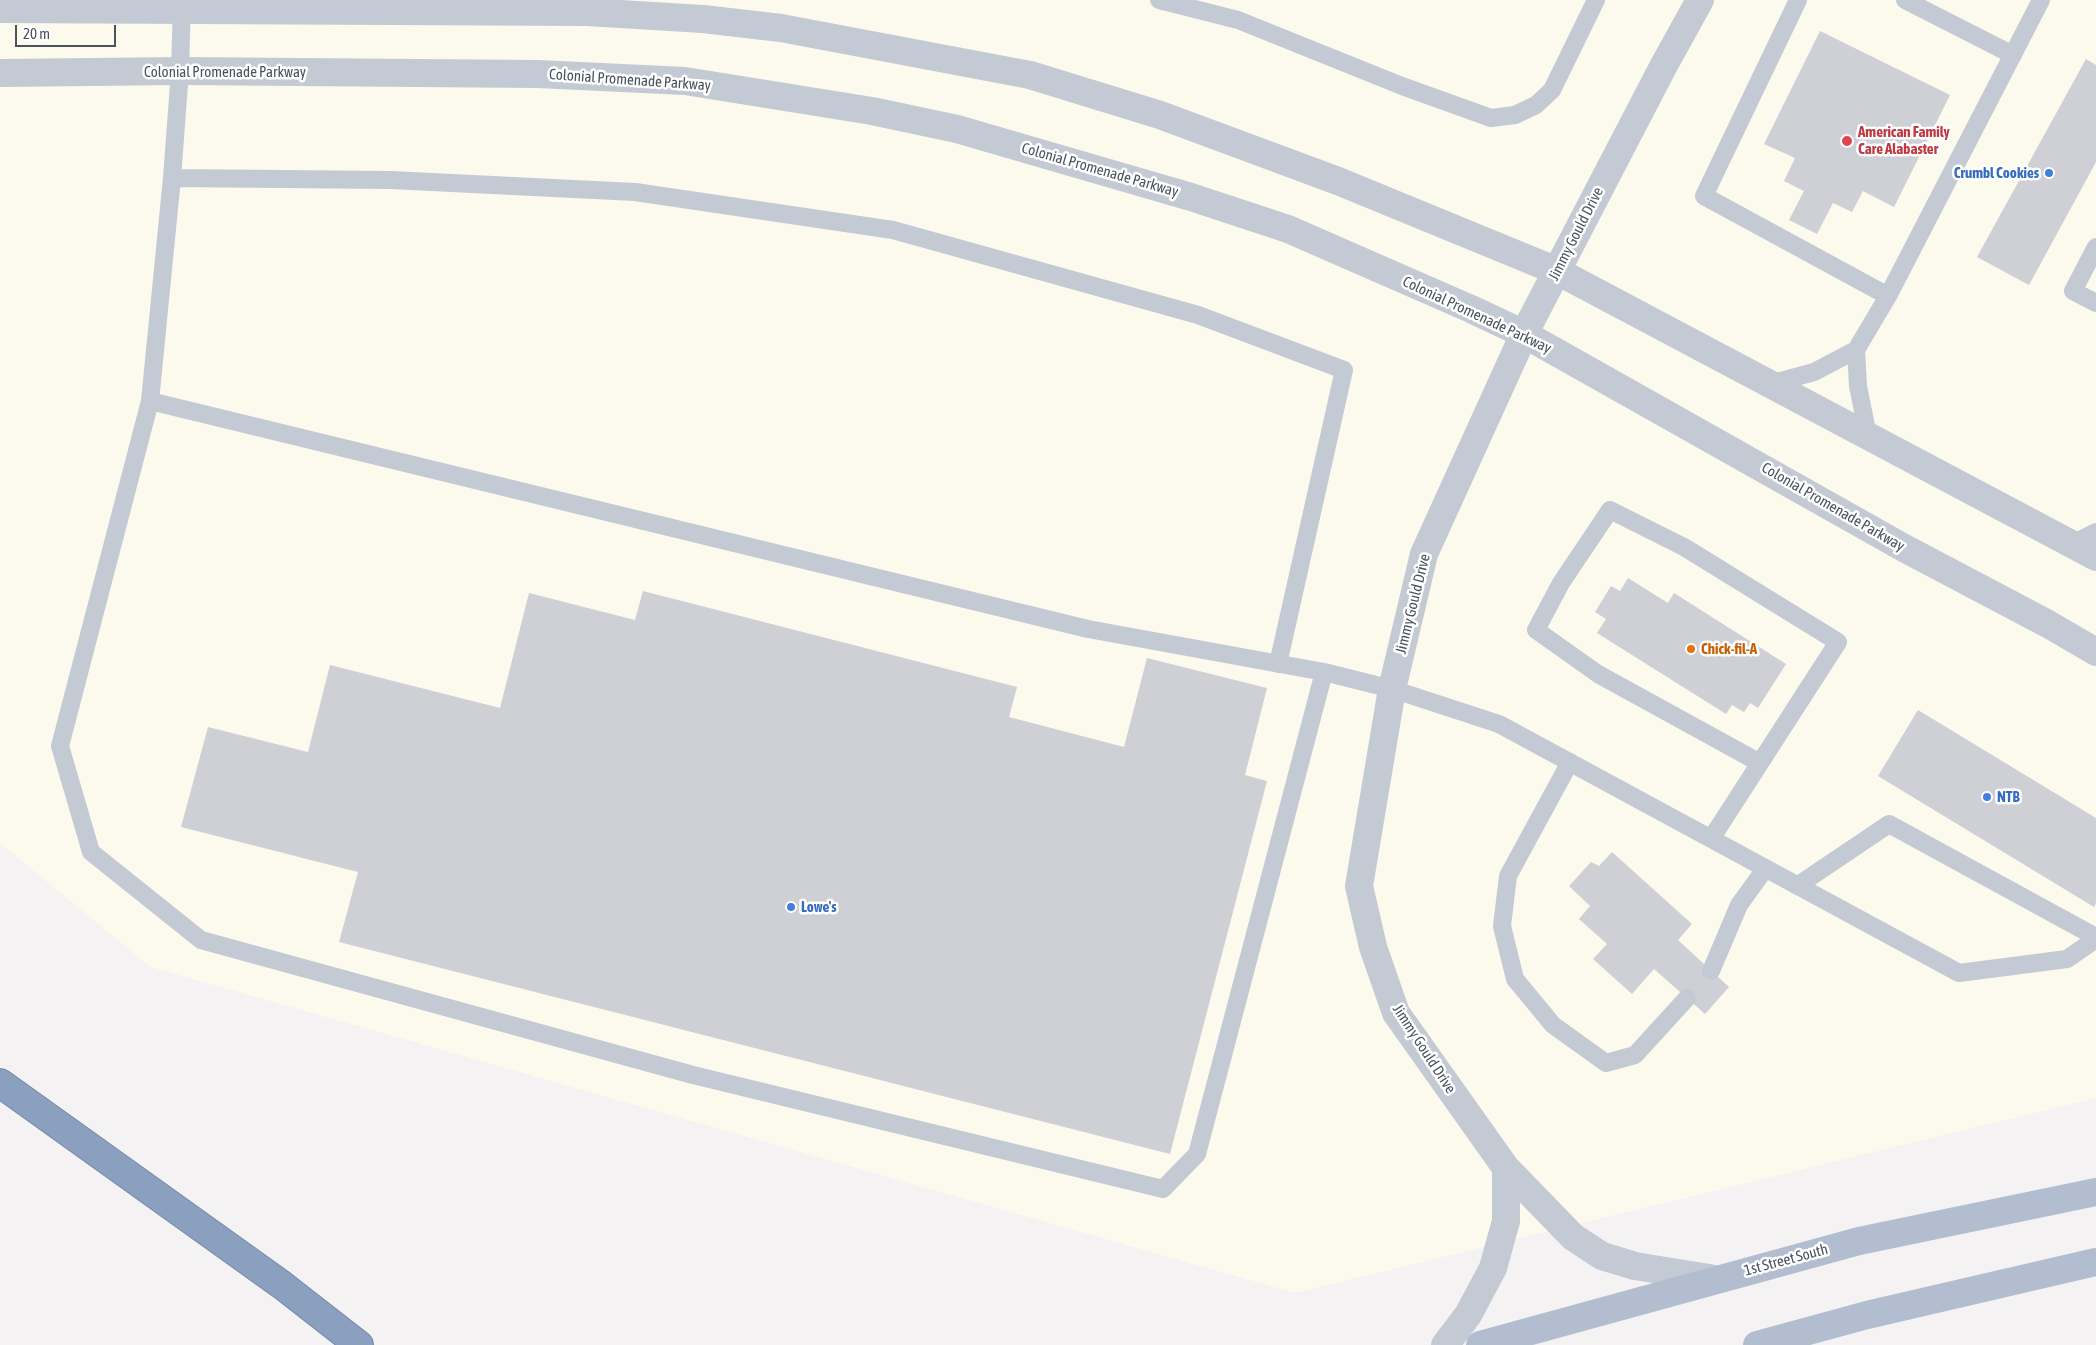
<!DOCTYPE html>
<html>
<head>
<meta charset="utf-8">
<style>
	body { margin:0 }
	#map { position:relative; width:2096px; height:1345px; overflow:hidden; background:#f4f2f2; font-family:"Asap Condensed",sans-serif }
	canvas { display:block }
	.scale { position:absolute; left:15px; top:25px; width:101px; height:22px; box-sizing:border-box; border:2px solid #49535f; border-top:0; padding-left:6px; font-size:15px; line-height:18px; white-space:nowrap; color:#49535f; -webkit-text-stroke:4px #fff; paint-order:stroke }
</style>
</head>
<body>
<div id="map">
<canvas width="2096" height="1345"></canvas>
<div class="scale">20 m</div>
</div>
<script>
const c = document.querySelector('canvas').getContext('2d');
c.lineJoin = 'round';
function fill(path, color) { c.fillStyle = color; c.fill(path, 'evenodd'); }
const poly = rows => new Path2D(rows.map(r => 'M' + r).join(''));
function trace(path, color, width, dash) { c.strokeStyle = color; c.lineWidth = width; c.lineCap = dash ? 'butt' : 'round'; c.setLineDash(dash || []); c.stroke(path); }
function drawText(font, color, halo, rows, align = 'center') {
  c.font = font + ' "Asap Condensed",sans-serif'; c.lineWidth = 5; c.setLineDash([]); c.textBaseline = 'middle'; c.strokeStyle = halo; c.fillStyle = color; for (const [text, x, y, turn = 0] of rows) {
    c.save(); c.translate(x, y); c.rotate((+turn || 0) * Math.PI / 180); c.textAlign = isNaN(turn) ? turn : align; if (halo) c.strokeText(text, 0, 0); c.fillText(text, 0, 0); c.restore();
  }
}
fill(poly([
	[0,0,2096,0,2096,1098,1295,1293,150,967,0,843]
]), '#fcf9ed');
fill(poly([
	[1820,31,1950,95,1894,207,1863,191,1852,212,1833,203,1817,234,1789,220,1804,191,1784,181,1795,158,1764,144],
	[2086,59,2096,65,2096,162,2029,285,1977,257],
	[1628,578,1668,603,1674,593,1786,664,1758,708,1750,703,1744,712,1732,705,1726,714,1597,633,1606,619,1595,612,1611,586,1620,591],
	[643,591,1017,687,1009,717,1124,747,1147,658,1267,688,1245,775,1267,781,1170,1154,339,942,358,872,181,827,208,727,308,752,330,665,500,708,529,593,635,620],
	[1918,710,2096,818,2096,903,2094,907,1878,776],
	[1612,852,1692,924,1678,940,1729,987,1705,1014,1654,969,1632,994,1593,959,1607,944,1579,919,1590,906,1569,886,1591,862,1599,866]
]), '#ced0d6');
const motorway = poly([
	[0,1083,282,1285,359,1345]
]);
trace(motorway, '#768aab', 30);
trace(poly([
	[182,0,180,71,172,178,150,401,1088,629,1324,672,1392,689,1499,724,1959,973,2067,959,2096,939],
	[1159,0,1238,20,1402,86,1491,118,1515,115,1536,105,1552,90,1596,0],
	[1798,0,1704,196,1888,296,2041,0],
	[1905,0,2013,55],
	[172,178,391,180,635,192,893,230,1198,315,1344,370,1278,664],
	[2096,247,2073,291,2096,303],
	[1856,350,1858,386,1868,436],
	[1770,384,1814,372,1856,350,1888,296],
	[150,401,60,746,91,852,201,940,693,1075,1163,1189,1197,1154,1324,672],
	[2072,544,2096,532],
	[1570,762,1508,876,1502,926,1515,979,1553,1025,1606,1063,1635,1055,1687,998],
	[1711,839,1838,642,1684,547,1610,510,1561,583,1536,630,1598,674,1760,763],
	[1797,886,1889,824,2096,937],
	[1711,971,1739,905,1765,869]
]), '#c3cad3', 18);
trace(poly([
	[1700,0,1664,65,1524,334,1424,554,1392,689,1359,886,1373,947,1396,1013,1506,1168,1573,1237,1602,1256,1635,1266,1715,1279],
	[0,9,587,12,703,19,781,28,1030,75,1160,115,1338,181,1557,271,2096,557],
	[0,73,180,71,538,74,685,81,872,111,957,129,1191,197,1288,229,1471,309,1524,334,1904,548,2048,624,2096,652],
	[1445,1345,1468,1315,1493,1268,1506,1221,1506,1168]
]), '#c3cad3', 28);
trace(poly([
	[1480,1345,1859,1241,2096,1192],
	[1757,1345,1867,1315,2096,1262]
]), '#b2becf', 28);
trace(motorway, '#8b9fbf', 28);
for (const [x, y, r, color] of [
	[1847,141,6,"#e0444e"],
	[2049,173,5,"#3f7fe0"],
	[1691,649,5,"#e8710a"],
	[1987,797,5,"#3f7fe0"],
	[791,907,5,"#3f7fe0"]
]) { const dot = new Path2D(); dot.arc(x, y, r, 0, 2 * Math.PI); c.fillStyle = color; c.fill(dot); trace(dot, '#fff', 2); }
drawText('15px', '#49535f', '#fff', [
	["Colonial Promenade Parkway",225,72],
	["Colonial Promenade Parkway",630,80,4],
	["Colonial Promenade Parkway",1100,170,16],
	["Jimmy Gould Drive",1576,234,-63],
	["Colonial Promenade Parkway",1477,315,25],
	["Colonial Promenade Parkway",1833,507,30],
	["Jimmy Gould Drive",1413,604,-76],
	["Jimmy Gould Drive",1424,1049,57],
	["1st Street South",1786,1260,-15]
]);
drawText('bold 15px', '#be3a42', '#fff', [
	["American Family",1858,132],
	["Care Alabaster",1858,149]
], 'left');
drawText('bold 15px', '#366cbe', '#fff', [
	["Crumbl Cookies",2039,173,"right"],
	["NTB",1997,797],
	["Lowe's",801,907]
], 'left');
drawText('bold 15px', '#c56008', '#fff', [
	["Chick-fil-A",1701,649]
], 'left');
</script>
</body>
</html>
